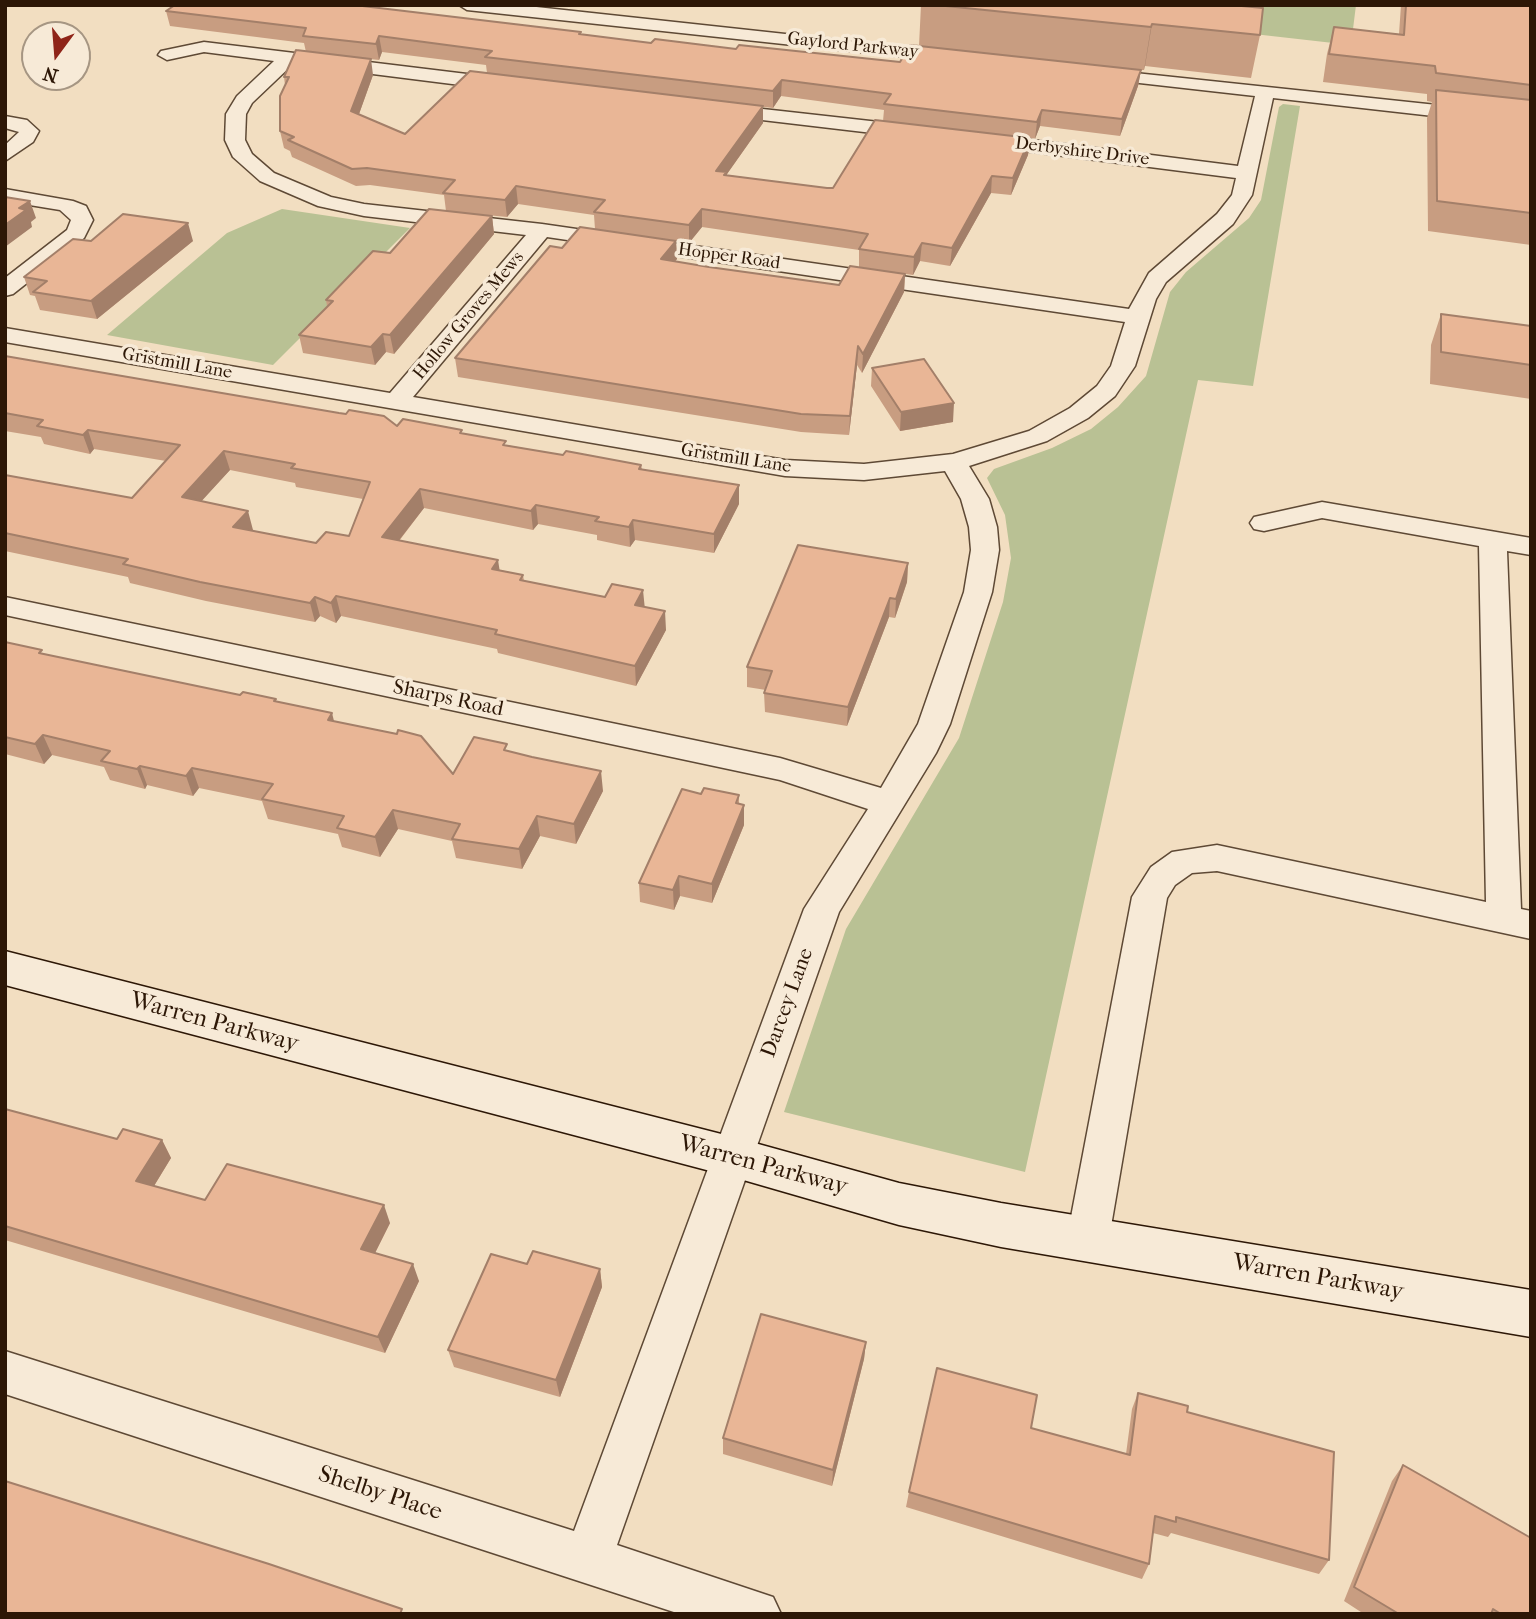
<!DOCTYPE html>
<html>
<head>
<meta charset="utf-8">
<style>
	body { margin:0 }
	#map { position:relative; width:1536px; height:1619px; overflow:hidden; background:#f2dec1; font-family:"IM FELL French Canon",serif }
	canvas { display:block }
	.frame { position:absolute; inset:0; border:7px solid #2d1706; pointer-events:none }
	.north { position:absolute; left:21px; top:21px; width:70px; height:70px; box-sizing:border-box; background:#f7ead7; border:2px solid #a69683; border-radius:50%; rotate:196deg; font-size:19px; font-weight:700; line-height:28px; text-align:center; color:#2d1706 }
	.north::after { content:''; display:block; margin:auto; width:24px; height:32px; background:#8f2418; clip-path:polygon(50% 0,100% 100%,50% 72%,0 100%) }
</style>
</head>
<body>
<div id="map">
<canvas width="1536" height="1619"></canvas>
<div class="frame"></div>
<div class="north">N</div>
</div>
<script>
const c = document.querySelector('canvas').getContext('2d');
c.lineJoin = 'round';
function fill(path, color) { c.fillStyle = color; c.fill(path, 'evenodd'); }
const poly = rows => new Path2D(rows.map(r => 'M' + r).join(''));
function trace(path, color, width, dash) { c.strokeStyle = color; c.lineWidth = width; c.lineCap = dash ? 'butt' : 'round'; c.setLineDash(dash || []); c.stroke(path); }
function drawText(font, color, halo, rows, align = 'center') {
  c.font = font + ' "IM FELL French Canon",serif'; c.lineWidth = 7; c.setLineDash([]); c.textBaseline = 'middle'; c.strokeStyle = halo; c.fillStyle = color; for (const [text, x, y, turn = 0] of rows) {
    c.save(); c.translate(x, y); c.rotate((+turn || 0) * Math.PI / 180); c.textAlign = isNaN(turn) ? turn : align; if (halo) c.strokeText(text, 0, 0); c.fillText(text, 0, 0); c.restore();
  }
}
fill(poly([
	[1244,5,1356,5,1351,45,1236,32],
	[1283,104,1300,106,1253,386,1198,380,1025,1172,784,1112,846,929,959,738,1003,602,1011,558,1005,515,987,478,994,469,1052,448,1091,429,1118,407,1146,376,1170,292,1186,272,1249,218,1261,200,1279,107],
	[282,209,410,228,273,365,107,335,227,233]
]), '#b9c194');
const minor = poly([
	[459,5,518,5,951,52,960,57,951,62,467,10,459,5],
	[204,42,508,79,517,85,508,91,293,64,252,103,246,114,245,140,252,154,274,173,331,197,364,204,542,224,1129,309,1149,273,1217,214,1232,195,1236,178,985,146,975,140,985,134,1238,166,1255,96,1095,78,1088,76,1086,72,1088,68,1531,115,1531,127,1273,98,1252,195,1233,224,1166,282,1156,299,1135,366,1115,396,1088,418,1047,441,969,466,989,499,997,527,999,550,992,592,950,724,936,753,839,912,617,1545,773,1597,781,1614,680,1614,5,1394,5,1351,574,1531,804,909,868,809,780,780,5,615,5,597,780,758,881,788,918,724,964,592,971,550,969,527,961,499,945,471,864,480,785,476,5,342,5,328,390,393,526,235,364,216,318,206,260,181,233,157,225,140,226,114,237,96,274,61,204,52,167,60,158,55,161,51,204,42],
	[547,237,1125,322,1111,366,1097,386,1070,408,1029,431,953,454,864,464,785,460,413,397,547,237],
	[718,104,915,126,925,132,915,138,711,114,708,110,711,106,718,104],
	[5,116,27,120,39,131,33,142,5,161,5,145,19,132,5,128,5,116],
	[5,189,73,201,86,206,93,220,84,238,13,294,5,296,5,278,67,230,71,220,60,210,5,201,5,189],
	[1322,502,1531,538,1531,555,1507,551,1521,909,1531,911,1531,939,1217,871,1192,873,1175,885,1167,898,1109,1238,1103,1251,1088,1257,1073,1251,1067,1238,1132,897,1151,867,1172,852,1217,845,1486,902,1479,546,1322,518,1264,531,1254,529,1250,523,1254,517,1322,502]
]);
const secondary = poly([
	[5,951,733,1137,899,1183,1001,1203,1531,1290,1531,1337,1001,1247,899,1225,733,1177,5,985,5,951]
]);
trace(minor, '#5e4935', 3);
trace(secondary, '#2d1706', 3);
fill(minor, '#f7ead7');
fill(secondary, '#f7ead7');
fill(poly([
	[921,5,1231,5,1260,35,1251,78,1145,66,1144,70,1141,70,1138,86,1120,136,1040,126,1035,139,883,121,884,110,781,96,773,108,487,73,486,65,382,52,379,60,306,52,304,43,170,26,166,11,581,34,651,43,736,49,900,62,919,46],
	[1401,5,1531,5,1531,245,1428,231,1427,118,1432,102,1427,101,1427,94,1323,82,1327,54,1334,27,1399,34],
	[373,75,359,114,405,134,763,123,727,174,727,175,827,188,833,188,1030,138,1028,155,1011,195,991,193,950,266,920,261,913,275,859,267,859,250,702,227,689,243,595,229,594,215,518,204,507,217,446,211,444,195,370,185,356,186,292,157,290,151,284,148,280,131,285,85,284,77],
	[492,216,494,234,394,354,386,352,375,365,303,353,299,335,327,306,326,300],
	[91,241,193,241,97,319,40,310,35,296,30,295,24,277],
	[676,241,677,259,675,261,709,267,839,285,905,274,904,292,862,373,857,365,849,435,801,432,458,377,455,358,562,248],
	[1441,314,1531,326,1531,399,1430,384,1431,345],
	[5,356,397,426,463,433,506,445,563,455,641,465,642,469,739,504,714,553,635,540,630,547,597,540,597,535,538,524,533,530,424,508,399,541,500,570,523,575,524,581,644,607,666,630,636,686,498,653,497,649,341,616,336,623,320,616,315,622,206,601,130,583,128,577,5,551,5,475,132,498,166,461,94,449,90,454,44,444,41,437,5,431],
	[230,470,295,483,296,487,363,499,349,536,316,543,253,531,201,501],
	[872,368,953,422,900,431,871,386],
	[908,563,907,582,895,618,889,617,847,726,765,712,764,693,766,690,747,687,747,667],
	[5,642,44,654,240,695,277,702,334,721,453,774,508,751,603,791,576,844,540,836,522,869,456,858,452,841,398,829,380,857,342,847,338,834,268,819,262,801,199,788,193,796,147,785,145,789,110,780,104,767,52,755,44,764,5,754],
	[701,794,739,795,739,804,744,825,712,903,680,896,674,910,640,902,639,883],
	[5,1109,117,1139,162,1140,171,1158,154,1186,205,1200,390,1223,375,1253,419,1281,385,1353,5,1240],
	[527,1264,600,1269,602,1287,560,1397,454,1367,448,1350],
	[866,1342,864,1359,832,1486,723,1454,723,1438],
	[1138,1393,1187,1412,1329,1560,1319,1574,1171,1533,1168,1537,1153,1533,1149,1564,1142,1579,906,1507,909,1492,1031,1428,1126,1454,1132,1409],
	[1403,1465,1529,1614,1364,1614,1344,1601,1392,1481]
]), '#c89d81');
fill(poly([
	[1152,24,1145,66,1144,70,1151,27],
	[379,36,382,52,379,60,376,44],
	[371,59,373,75,354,128,351,111],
	[1141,70,1138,86,1120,136,1122,119],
	[782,80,781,96,773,108,773,91],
	[763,106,763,123,727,174,727,190,716,171],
	[1042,110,1040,126,1035,139,1037,122],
	[1030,138,1028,155,1011,195,1013,178],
	[992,176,991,193,950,266,952,248],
	[516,186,518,204,507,217,505,200],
	[30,201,36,218,31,222,32,227,5,247,5,225,19,208],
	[702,209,702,227,689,243,689,225],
	[492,216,494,234,394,354,390,335],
	[188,223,193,241,97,319,91,301],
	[676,241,677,259,662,277,661,259],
	[922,243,920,261,913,275,914,257],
	[905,274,904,292,862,373,863,354],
	[383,334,386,352,375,365,371,347],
	[858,346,857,365,849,435,850,416],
	[954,403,953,422,900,431,901,412],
	[88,430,94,449,90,454,83,435],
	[224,451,230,470,188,516,182,497],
	[739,485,739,504,714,553,714,534],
	[420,489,424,508,386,557,382,537],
	[536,505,538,524,533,530,531,511],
	[248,511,253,530,238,547,233,527],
	[633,520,635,540,630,547,629,527],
	[498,560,501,579,492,569],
	[908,563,907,582,895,618,896,599],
	[643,590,645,610,635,605],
	[336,596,341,616,336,623,331,603],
	[315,597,320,616,315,622,310,603],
	[890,598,889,617,847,726,848,707],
	[665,611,666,630,636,686,635,666],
	[332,713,337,733,328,720],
	[43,735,52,755,44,764,35,744],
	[140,766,147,785,145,789,137,769],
	[192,768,199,788,193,796,186,776],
	[601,771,603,791,576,844,574,824],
	[744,805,744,825,712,903,712,884],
	[393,810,398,829,380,857,375,837],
	[537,816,540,836,522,869,519,849],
	[679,876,680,896,674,910,673,890],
	[162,1140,171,1158,146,1199,136,1181],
	[384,1205,390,1223,368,1267,361,1249],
	[413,1264,419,1281,385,1353,378,1337],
	[600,1269,602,1287,560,1397,556,1380],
	[866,1342,864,1359,832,1486,833,1470]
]), '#a37f69');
const building = poly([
	[175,5,354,5,581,32,579,34,651,43,655,39,736,49,739,45,900,62,910,45,1141,70,1122,119,1042,110,1037,122,884,104,891,94,782,80,773,91,485,57,492,51,379,36,376,44,303,36,306,28,166,11,175,5],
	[936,5,1231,5,1263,8,1260,35,1152,24,1151,27,936,5],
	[1406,5,1531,5,1531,85,1436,73,1435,66,1329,54,1334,27,1404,35,1406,5],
	[296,50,371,59,351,111,405,134,470,71,763,106,716,171,727,172,724,175,827,188,833,188,875,120,1030,138,1013,178,992,176,952,248,922,243,914,257,859,249,868,234,844,230,702,209,689,225,594,212,605,200,516,186,505,200,443,193,455,180,367,168,352,169,288,140,294,137,280,131,280,96,289,77,284,77,296,50],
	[1436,90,1531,100,1531,213,1437,201,1436,90],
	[5,197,30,201,19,208,26,210,5,225,5,197],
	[429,209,492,216,390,335,383,334,371,347,299,335,333,301,326,300,373,251,390,253,429,209],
	[123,214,188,223,91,301,33,292,47,281,24,277,73,239,91,241,123,214],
	[580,227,676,241,661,259,709,267,839,285,850,266,905,274,863,354,858,346,850,416,801,414,455,358,550,246,562,248,580,227],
	[1441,314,1531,326,1531,365,1441,352,1441,314],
	[5,356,339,413,346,414,349,410,384,416,397,426,403,419,462,430,460,433,506,441,503,445,563,455,566,451,641,465,639,469,739,485,714,534,633,520,629,527,595,521,599,517,536,505,531,511,420,489,382,537,498,560,492,569,523,575,520,580,605,597,612,584,643,590,635,605,665,611,635,666,495,634,497,630,336,596,331,603,315,597,310,603,200,582,123,564,128,559,5,533,5,475,132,498,180,445,88,430,83,435,37,426,43,420,5,413,5,356],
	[224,451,295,464,291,468,370,482,349,536,326,532,316,543,233,527,248,511,182,497,224,451],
	[924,359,954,403,901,412,872,368,924,359],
	[798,545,908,563,896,599,890,598,848,707,764,693,772,671,747,667,798,545],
	[5,642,42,650,39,653,240,695,243,692,276,699,274,701,332,713,328,720,397,734,398,730,421,736,453,774,474,737,507,744,504,750,532,757,601,771,574,824,537,816,519,849,452,839,460,824,393,810,375,837,337,828,344,816,262,799,273,784,192,768,186,776,140,766,137,769,101,761,110,751,43,735,35,744,5,737,5,642],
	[704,788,739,795,736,803,744,805,712,884,679,876,673,890,639,883,682,789,701,794,704,788],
	[5,1109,117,1139,123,1129,162,1140,136,1181,205,1200,227,1164,384,1205,361,1249,413,1264,378,1337,5,1226,5,1109],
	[533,1251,600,1269,556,1380,448,1350,491,1254,527,1264,533,1251],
	[761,1314,866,1342,833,1470,723,1438,761,1314],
	[937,1368,1037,1395,1031,1428,1130,1455,1138,1393,1188,1406,1187,1412,1334,1452,1329,1560,1176,1517,1176,1522,1155,1516,1149,1564,909,1492,937,1368],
	[1403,1465,1531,1538,1531,1610,1529,1614,1501,1614,1493,1609,1491,1614,1399,1614,1354,1587,1403,1465],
	[5,1481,269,1564,402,1609,400,1614,5,1614,5,1481]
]);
fill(building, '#e9b696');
trace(building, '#a37f69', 2);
drawText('18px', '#2d1706', '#f7ead7', [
	["Gaylord Parkway",853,46,6],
	["Derbyshire Drive",1082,152,7],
	["Hopper Road",729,257,8],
	["Hollow Groves Mews",469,316,-50],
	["Gristmill Lane",177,364,10],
	["Gristmill Lane",736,459,9]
]);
drawText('21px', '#2d1706', '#f7ead7', [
	["Sharps Road",448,699,12],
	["Darcey Lane",788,1003,-70]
]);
drawText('24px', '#2d1706', '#f7ead7', [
	["Warren Parkway",214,1023,15],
	["Warren Parkway",763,1166,15],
	["Warren Parkway",1318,1278,10],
	["Shelby Place",380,1494,18]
]);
</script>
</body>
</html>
